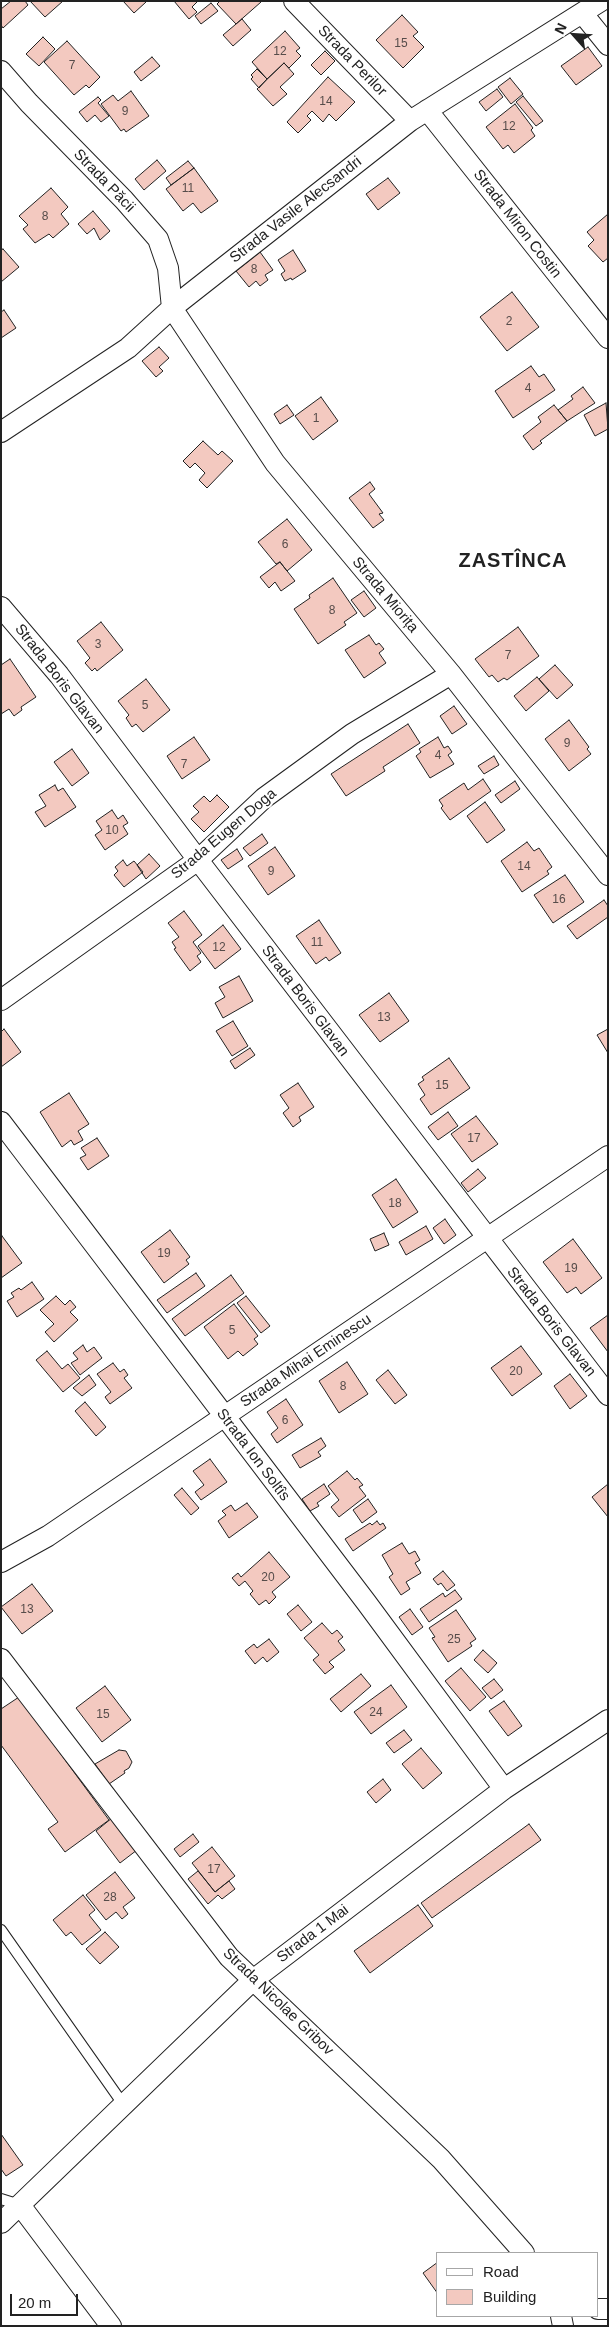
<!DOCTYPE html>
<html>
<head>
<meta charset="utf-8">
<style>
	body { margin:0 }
	#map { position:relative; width:609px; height:2327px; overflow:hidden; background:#fff; font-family:Helvetica,sans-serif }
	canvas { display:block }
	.frame { position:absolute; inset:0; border:2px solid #222; pointer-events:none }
	.legend { position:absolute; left:436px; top:2252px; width:162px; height:65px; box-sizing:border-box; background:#fff; border:1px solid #a7a7a7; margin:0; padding:6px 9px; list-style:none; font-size:15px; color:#222 }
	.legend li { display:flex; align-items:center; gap:10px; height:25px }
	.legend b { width:25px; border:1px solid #a7a7a7 }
	.north { position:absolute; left:549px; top:10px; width:50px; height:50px; -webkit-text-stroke:4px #fff; paint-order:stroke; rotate:296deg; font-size:14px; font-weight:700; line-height:20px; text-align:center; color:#222 }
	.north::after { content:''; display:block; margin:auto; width:18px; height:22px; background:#222; clip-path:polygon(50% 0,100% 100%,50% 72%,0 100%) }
	.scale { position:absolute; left:10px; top:2294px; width:68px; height:22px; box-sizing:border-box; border:2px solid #222; border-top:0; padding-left:6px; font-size:15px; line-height:18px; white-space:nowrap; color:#222; -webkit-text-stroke:4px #fff; paint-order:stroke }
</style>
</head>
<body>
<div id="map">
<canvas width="609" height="2327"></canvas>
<div class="frame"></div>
<ul class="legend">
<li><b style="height:6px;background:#fff"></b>Road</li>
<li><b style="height:14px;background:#f3c9c0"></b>Building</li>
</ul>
<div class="north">N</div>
<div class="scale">20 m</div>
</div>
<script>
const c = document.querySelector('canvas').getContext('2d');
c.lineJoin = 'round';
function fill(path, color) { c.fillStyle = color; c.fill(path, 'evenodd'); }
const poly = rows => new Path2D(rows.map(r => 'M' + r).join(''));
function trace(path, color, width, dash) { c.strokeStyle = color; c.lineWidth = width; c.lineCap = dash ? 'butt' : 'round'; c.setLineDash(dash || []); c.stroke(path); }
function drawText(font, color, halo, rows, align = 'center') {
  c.font = font + ' Helvetica,sans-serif'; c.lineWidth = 4; c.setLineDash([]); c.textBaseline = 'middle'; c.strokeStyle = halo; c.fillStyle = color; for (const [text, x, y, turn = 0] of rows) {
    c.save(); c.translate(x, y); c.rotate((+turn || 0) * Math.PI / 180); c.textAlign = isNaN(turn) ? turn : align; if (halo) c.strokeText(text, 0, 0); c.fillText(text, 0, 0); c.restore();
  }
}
const building = poly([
	[11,1,25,1,28,5,3,28,1,25,1,9,11,1],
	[30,1,63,1,45,17,30,1],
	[123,1,146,1,146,2,134,13,123,1],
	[174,1,198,1,192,7,197,12,189,19,174,1],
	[220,1,261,1,261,2,236,24,217,4,220,1],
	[211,3,218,11,201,24,195,16,211,3],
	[402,15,418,32,413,36,424,47,403,68,376,40,402,15],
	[242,19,251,30,233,46,223,35,242,19],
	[285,31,300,48,296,51,301,56,289,68,284,63,267,79,252,62,285,31],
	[43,37,55,49,39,66,26,54,43,37],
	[67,41,100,77,89,88,86,85,74,95,44,62,67,41],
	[588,47,602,66,576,85,561,66,588,47],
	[325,51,335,61,321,75,311,65,325,51],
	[152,57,160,66,141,81,134,72,152,57],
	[284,63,294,74,280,87,287,94,273,106,257,89,284,63],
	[257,69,267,79,259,88,251,79,253,77,251,75,257,69],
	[328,77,355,102,336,121,329,114,323,122,312,111,307,116,311,120,298,133,287,122,328,77],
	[510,78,523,94,511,104,498,87,510,78],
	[497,89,503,97,486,111,479,102,497,89],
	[131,91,149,116,126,132,124,129,121,131,101,104,113,95,118,101,131,91],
	[523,96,543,121,536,126,516,102,523,96],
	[98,97,101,100,98,103,109,116,101,122,95,115,87,122,79,112,98,97],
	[515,104,533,128,531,130,535,136,514,153,508,145,503,149,486,127,515,104],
	[157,160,166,171,144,190,135,179,157,160],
	[188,161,194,168,171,185,166,178,188,161],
	[194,168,218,201,201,213,193,203,183,211,166,189,194,168],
	[388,178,400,193,378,210,366,194,388,178],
	[51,188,68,207,61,214,69,224,53,238,49,234,35,243,23,229,28,225,19,216,51,188],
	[93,211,110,231,100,240,94,228,87,234,78,224,93,211],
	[608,214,608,258,603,262,588,246,594,240,587,232,608,214],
	[3,249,19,267,1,282,1,250,3,249],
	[293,250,306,271,292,280,291,278,285,281,281,274,285,271,278,260,293,250],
	[260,252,273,270,265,275,268,280,260,286,256,281,249,287,236,271,260,252],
	[512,292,539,327,507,351,480,317,512,292],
	[4,310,16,328,1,338,1,312,4,310],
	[159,347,169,358,159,367,163,371,156,377,142,361,159,347],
	[531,366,539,377,544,374,555,390,513,418,495,391,531,366],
	[583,387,595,403,567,421,558,410,573,399,571,396,583,387],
	[321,397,338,421,313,440,295,416,321,397],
	[606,403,608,429,595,436,584,415,606,403],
	[287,405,294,415,280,424,274,414,287,405],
	[554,405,567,421,540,441,542,443,533,450,523,436,541,422,538,417,554,405],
	[203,441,218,455,222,451,233,461,207,488,199,480,205,473,195,463,190,468,183,461,203,441],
	[370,482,375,489,369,494,383,513,379,514,384,520,373,528,349,498,370,482],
	[287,519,312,550,287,571,280,562,276,564,258,542,287,519],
	[280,562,295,581,281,591,275,582,269,588,260,577,280,562],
	[333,578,357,613,344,622,346,625,318,644,294,609,310,598,309,595,333,578],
	[364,591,376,608,364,617,351,600,364,591],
	[101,622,123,650,97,671,95,668,92,671,85,663,90,658,77,641,101,622],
	[518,627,539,656,507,680,504,678,498,682,492,675,489,677,475,659,518,627],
	[369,635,376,645,379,643,384,649,379,653,386,663,364,678,345,650,369,635],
	[10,659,36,697,21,707,22,710,14,716,9,709,1,714,1,665,10,659],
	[555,665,573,685,557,699,539,679,555,665],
	[537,677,549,691,526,711,514,696,537,677],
	[146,679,170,710,143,732,136,724,132,727,126,718,129,715,118,701,146,679],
	[454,706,467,724,452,734,440,716,454,706],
	[569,720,589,747,587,749,591,754,569,771,545,739,569,720],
	[408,724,420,743,383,767,385,771,346,796,331,774,408,724],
	[194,737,210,760,182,779,167,756,194,737],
	[438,737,444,748,448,746,452,752,448,755,454,764,430,778,416,756,421,752,419,749,438,737],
	[72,749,89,773,72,786,54,762,72,749],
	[494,756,499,765,484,774,478,766,494,756],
	[483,779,491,791,450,820,441,808,443,806,439,800,464,783,468,790,483,779],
	[515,781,520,789,501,803,495,795,515,781],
	[55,785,58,791,63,788,76,807,45,827,35,812,46,806,39,795,55,785],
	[217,795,229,807,204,832,191,819,199,812,193,806,204,796,210,802,217,795],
	[485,802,505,830,487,843,467,816,485,802],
	[112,810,118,819,123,815,128,823,123,826,128,834,105,850,95,835,102,830,96,821,112,810],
	[262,834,268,843,250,856,243,848,262,834],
	[527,842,534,851,539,848,552,867,547,871,549,874,522,892,501,861,527,842],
	[275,847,295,876,268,895,248,866,275,847],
	[237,849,243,859,228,869,221,860,237,849],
	[149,854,160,866,146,879,137,865,149,854],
	[123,860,127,866,134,861,143,872,124,887,114,875,118,871,115,867,123,860],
	[565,875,584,902,553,923,534,895,565,875],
	[604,900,608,906,608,917,577,939,567,926,604,900],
	[184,911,202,935,193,942,201,953,197,956,201,962,190,971,174,949,176,948,172,942,179,937,168,923,184,911],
	[319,920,341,953,329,961,326,957,316,964,296,936,319,920],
	[223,925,241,949,215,969,198,946,223,925],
	[239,976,253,1001,223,1018,215,1003,225,997,219,987,239,976],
	[389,993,409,1021,380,1042,359,1015,389,993],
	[233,1021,248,1046,232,1056,216,1031,233,1021],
	[4,1029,21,1052,1,1067,1,1032,4,1029],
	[608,1029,608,1053,597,1035,608,1029],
	[250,1048,255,1055,235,1069,230,1061,250,1048],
	[449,1058,470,1088,431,1115,420,1099,425,1095,418,1084,424,1080,422,1077,449,1058],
	[298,1083,314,1107,299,1117,301,1121,293,1127,283,1113,289,1108,280,1095,298,1083],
	[69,1093,89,1124,78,1131,83,1140,74,1145,71,1140,62,1147,40,1112,69,1093],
	[448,1112,458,1126,438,1140,428,1127,448,1112],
	[476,1116,498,1144,472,1162,451,1134,476,1116],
	[97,1138,109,1156,88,1170,80,1158,86,1155,81,1148,97,1138],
	[478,1169,486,1178,468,1192,461,1183,478,1169],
	[396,1179,418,1212,393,1228,372,1195,396,1179],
	[445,1219,456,1235,444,1244,433,1228,445,1219],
	[426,1226,433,1239,406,1255,399,1242,426,1226],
	[170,1230,190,1257,186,1260,189,1264,164,1283,141,1252,170,1230],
	[384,1233,389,1245,375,1251,370,1239,384,1233],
	[2,1236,22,1263,1,1278,1,1237,2,1236],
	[573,1239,602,1278,581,1294,576,1287,567,1293,543,1262,573,1239],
	[196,1273,205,1286,167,1313,157,1300,196,1273],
	[231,1275,244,1293,185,1336,172,1319,231,1275],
	[32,1282,44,1299,17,1317,7,1301,14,1297,11,1293,19,1288,21,1290,32,1282],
	[56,1296,65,1305,70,1300,76,1307,70,1312,78,1320,54,1342,45,1332,54,1324,40,1310,56,1296],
	[246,1296,270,1326,261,1333,237,1303,246,1296],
	[234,1304,258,1336,254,1339,258,1344,243,1356,238,1351,228,1359,204,1327,234,1304],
	[608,1315,608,1352,590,1328,608,1315],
	[83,1345,87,1352,94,1347,102,1358,80,1375,71,1363,78,1359,73,1353,83,1345],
	[521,1346,542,1374,512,1396,491,1368,521,1346],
	[47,1351,62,1369,68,1364,80,1378,63,1392,36,1360,47,1351],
	[347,1362,368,1394,339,1413,319,1381,347,1362],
	[113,1363,120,1372,124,1369,128,1375,124,1378,132,1388,110,1404,105,1397,111,1392,97,1374,113,1363],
	[388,1370,407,1395,395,1404,376,1380,388,1370],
	[570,1374,587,1396,570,1409,554,1386,570,1374],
	[89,1375,96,1385,82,1396,73,1388,89,1375],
	[286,1399,303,1425,277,1443,271,1434,278,1428,267,1412,286,1399],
	[85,1402,106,1427,96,1436,75,1411,85,1402],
	[321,1438,326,1446,318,1452,321,1456,300,1468,292,1455,321,1438],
	[210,1459,227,1482,201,1500,195,1492,204,1485,193,1471,210,1459],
	[347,1471,355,1480,357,1478,363,1485,359,1487,366,1496,339,1517,331,1507,339,1500,328,1486,347,1471],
	[324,1484,330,1494,317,1503,319,1506,310,1511,302,1499,324,1484],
	[608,1484,608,1517,592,1497,608,1484],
	[182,1488,199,1508,191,1515,174,1495,182,1488],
	[368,1499,377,1512,362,1523,353,1510,368,1499],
	[247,1503,258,1517,229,1538,218,1521,226,1515,222,1511,231,1505,235,1511,247,1503],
	[377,1521,380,1525,383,1523,386,1528,353,1551,345,1539,370,1523,372,1525,377,1521],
	[402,1543,409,1554,415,1551,420,1560,415,1563,421,1573,406,1582,410,1589,401,1595,389,1577,393,1574,382,1555,402,1543],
	[269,1552,290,1577,272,1592,276,1597,269,1604,266,1600,259,1605,250,1594,253,1591,245,1581,239,1586,232,1578,238,1573,241,1577,269,1552],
	[443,1571,455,1585,447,1591,441,1583,438,1585,433,1579,443,1571],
	[32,1584,53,1611,22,1634,1,1607,32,1584],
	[455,1590,462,1599,429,1622,420,1609,443,1593,445,1597,455,1590],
	[298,1605,312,1622,301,1631,287,1614,298,1605],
	[410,1609,423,1627,412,1635,399,1617,410,1609],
	[456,1610,476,1639,470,1643,472,1646,448,1662,432,1638,435,1637,429,1628,456,1610],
	[322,1623,332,1634,337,1630,343,1637,338,1641,345,1650,329,1662,334,1667,325,1674,313,1660,319,1655,304,1638,322,1623],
	[269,1639,279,1652,267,1662,263,1657,255,1664,245,1651,254,1644,257,1648,269,1639],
	[483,1650,497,1663,488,1673,474,1660,483,1650],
	[461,1668,486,1697,470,1711,445,1681,461,1668],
	[361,1674,371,1686,341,1712,330,1699,361,1674],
	[494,1679,503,1690,491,1699,482,1688,494,1679],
	[391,1685,407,1707,371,1734,354,1712,391,1685],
	[105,1686,131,1720,102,1742,76,1708,105,1686],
	[19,1697,109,1820,65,1852,48,1829,58,1822,1,1745,1,1709,19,1697],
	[504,1701,522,1726,508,1736,489,1711,504,1701],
	[404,1730,412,1740,394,1753,386,1743,404,1730],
	[421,1748,442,1773,423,1789,402,1764,421,1748],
	[119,1750,126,1751,132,1762,129,1768,124,1771,125,1773,109,1784,95,1764,119,1750],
	[383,1779,391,1790,376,1803,367,1792,383,1779],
	[112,1818,137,1850,120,1863,96,1831,112,1818],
	[529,1824,541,1840,432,1918,421,1903,529,1824],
	[193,1834,199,1842,180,1857,174,1849,193,1834],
	[212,1847,235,1876,215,1892,192,1863,212,1847],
	[198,1871,215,1892,229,1881,235,1889,222,1899,218,1895,208,1904,188,1879,198,1871],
	[115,1872,135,1898,123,1907,128,1914,122,1919,116,1912,106,1920,86,1895,115,1872],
	[83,1895,95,1910,89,1915,101,1930,82,1945,71,1932,66,1936,53,1920,83,1895],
	[418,1905,433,1926,370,1973,354,1951,418,1905],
	[105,1932,119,1947,100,1964,86,1949,105,1932],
	[1,2134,23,2165,6,2176,1,2169,1,2134],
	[438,2262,438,2294,423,2273,438,2262]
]);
fill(building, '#f3c9c0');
trace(building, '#222', 1);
const lane = poly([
	[1,1930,123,2104],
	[1,2199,20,2205]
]);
const street = poly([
	[294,1,410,121],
	[583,14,608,45],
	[1,71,29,103,124,200,158,239,168,268,172,308,275,463,451,674,608,875],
	[427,110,608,338],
	[1,432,128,348,172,308,410,121,601,1],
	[1,607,59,675,198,860,608,1395],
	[1,1000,198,860,264,798,352,734,451,674],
	[1,1122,366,1602,504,1789],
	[1,1562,48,1536,608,1156],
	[1,1659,229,1957,441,2159,524,2253],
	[20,2205,111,2326],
	[1,2223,253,1980,504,1789,608,1720],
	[598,2309,608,2309],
	[561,2316,563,2326]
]);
trace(lane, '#222', 12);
trace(street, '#222', 22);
trace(lane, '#fff', 10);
trace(street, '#fff', 20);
drawText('12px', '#564c4a', null, [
	["15",401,44],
	["12",280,52],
	["7",72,66],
	["14",326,102],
	["9",125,112],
	["12",509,127],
	["11",188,189],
	["8",45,217],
	["8",254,270],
	["2",509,322],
	["4",528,389],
	["1",316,419],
	["6",285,545],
	["8",332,611],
	["3",98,645],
	["7",508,656],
	["5",145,706],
	["9",567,744],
	["4",438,756],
	["7",184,765],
	["10",112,831],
	["14",524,867],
	["9",271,872],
	["16",559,900],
	["11",317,943],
	["12",219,948],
	["13",384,1018],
	["15",442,1086],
	["17",474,1139],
	["18",395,1204],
	["19",164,1254],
	["19",571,1269],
	["5",232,1331],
	["20",516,1372],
	["8",343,1387],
	["6",285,1421],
	["20",268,1578],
	["13",27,1610],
	["25",454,1640],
	["24",376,1713],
	["15",103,1715],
	["17",214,1870],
	["28",110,1898]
]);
drawText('15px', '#222', '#fff', [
	["Strada Perilor",352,61,46],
	["Strada Păcii",104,181,46],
	["Strada Vasile Alecsandri",296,210,-38],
	["Strada Miron Costin",517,224,52],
	["Strada Miorița",385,595,50],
	["Strada Boris Glavan",59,679,52],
	["Strada Eugen Doga",224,834,-40],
	["Strada Boris Glavan",305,1001,53],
	["Strada Boris Glavan",551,1322,52],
	["Strada Mihai Eminescu",306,1361,-34],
	["Strada Ion Soltîs",253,1455,53],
	["Strada 1 Mai",313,1934,-37],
	["Strada Nicolae Gribov",278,2002,44]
]);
c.letterSpacing = '1px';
drawText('bold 20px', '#222', '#fff', [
	["ZASTÎNCA",513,561]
]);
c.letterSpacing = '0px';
</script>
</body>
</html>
